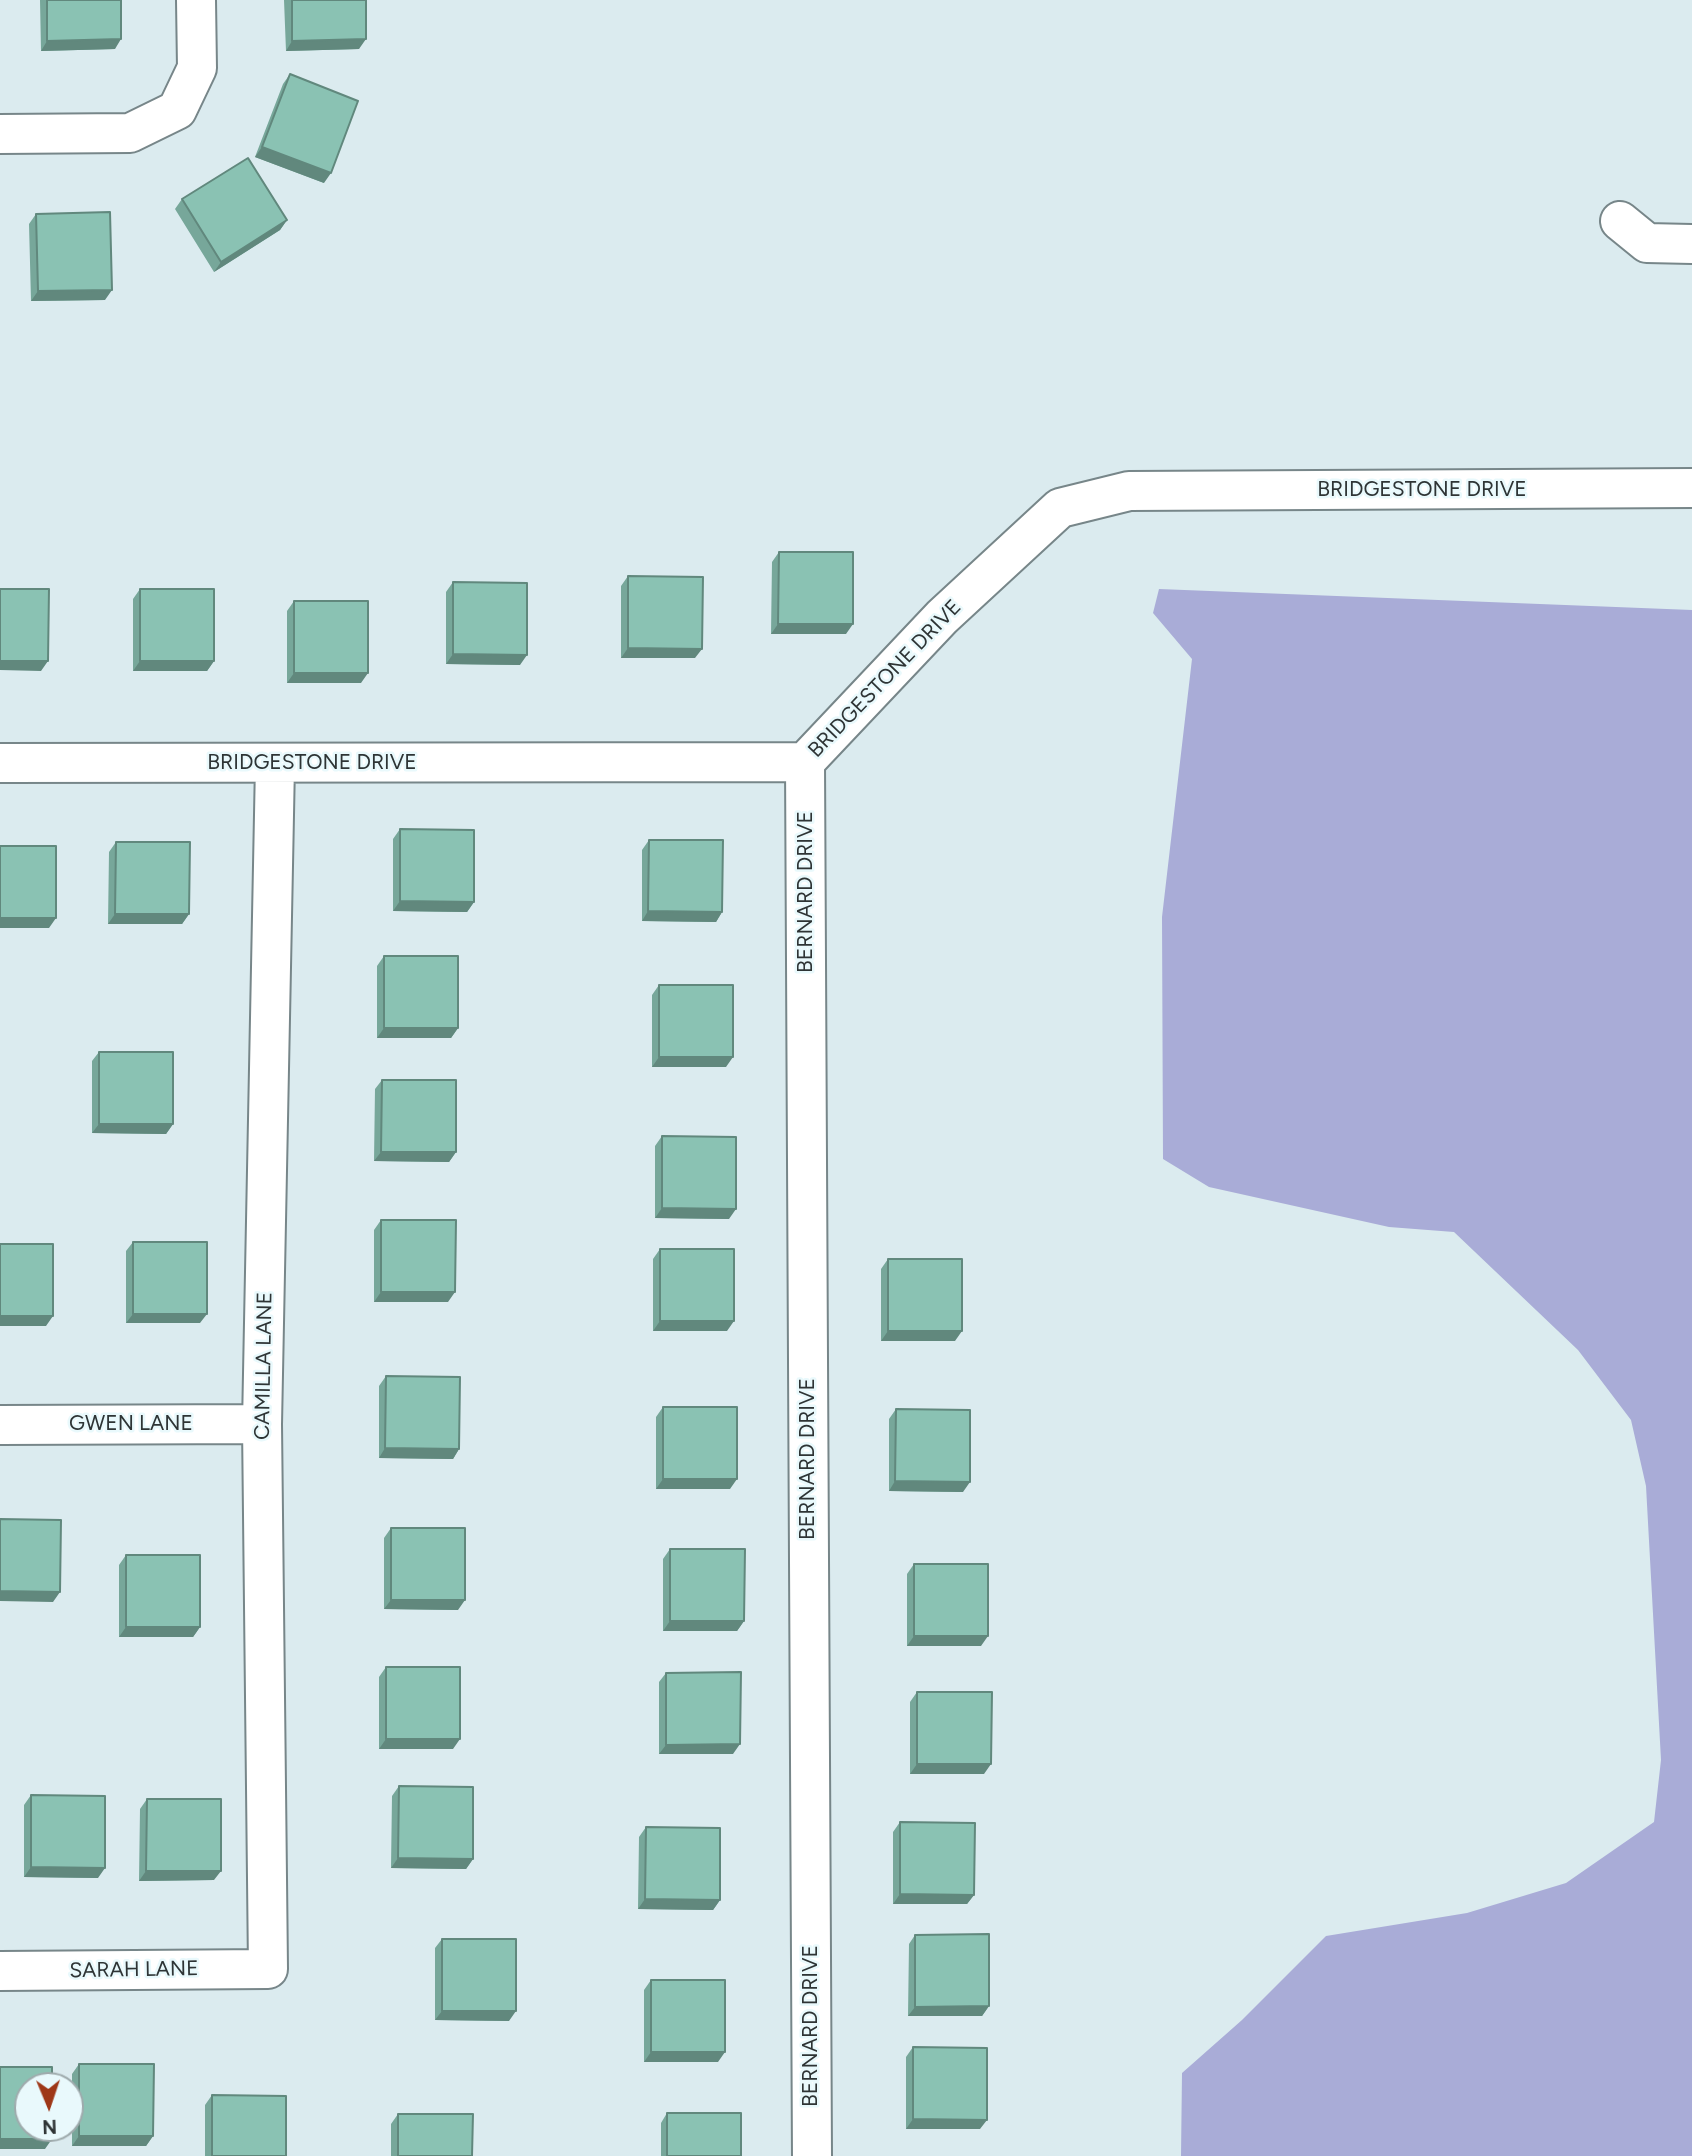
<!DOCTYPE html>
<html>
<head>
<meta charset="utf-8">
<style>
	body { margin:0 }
	#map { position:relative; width:1692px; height:2156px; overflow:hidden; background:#dbebef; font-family:Figtree,sans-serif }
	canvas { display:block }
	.north { position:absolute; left:14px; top:2072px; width:70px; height:70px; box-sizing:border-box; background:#e9f9fc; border:2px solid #9eaaac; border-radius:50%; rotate:178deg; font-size:19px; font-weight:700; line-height:28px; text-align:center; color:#2e3435 }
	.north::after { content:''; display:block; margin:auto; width:24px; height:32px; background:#9e3717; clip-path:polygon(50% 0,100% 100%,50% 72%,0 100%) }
</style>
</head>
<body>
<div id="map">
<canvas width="1692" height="2156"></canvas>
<div class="north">N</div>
</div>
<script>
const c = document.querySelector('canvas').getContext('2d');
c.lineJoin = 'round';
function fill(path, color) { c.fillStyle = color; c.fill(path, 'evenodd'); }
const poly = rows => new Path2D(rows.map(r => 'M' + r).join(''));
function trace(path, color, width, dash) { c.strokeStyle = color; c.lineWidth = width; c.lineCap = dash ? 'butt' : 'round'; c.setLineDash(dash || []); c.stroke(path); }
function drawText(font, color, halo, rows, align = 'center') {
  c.font = font + ' Figtree,sans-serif'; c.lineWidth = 5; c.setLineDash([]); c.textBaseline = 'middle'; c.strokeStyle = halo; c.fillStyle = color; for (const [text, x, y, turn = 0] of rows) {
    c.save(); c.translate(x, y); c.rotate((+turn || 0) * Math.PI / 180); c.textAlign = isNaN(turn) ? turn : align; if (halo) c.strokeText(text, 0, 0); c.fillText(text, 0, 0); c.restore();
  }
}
fill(poly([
	[1159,589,1692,610,1692,2156,1181,2156,1182,2073,1242,2020,1326,1936,1467,1913,1566,1883,1654,1822,1661,1760,1646,1486,1631,1420,1578,1350,1454,1232,1389,1227,1209,1187,1163,1159,1162,917,1192,659,1153,613]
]), '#a9acd7');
const minor = poly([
	[0,134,130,133,177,110,197,68,196,0],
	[1620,221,1647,243,1692,244],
	[805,762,812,2156],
	[0,763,805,762,942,617,1060,508,1129,491,1692,488],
	[0,1425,262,1424],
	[0,1971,268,1969,262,1424,275,764]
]);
trace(minor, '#778689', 42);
trace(minor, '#fff', 38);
fill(poly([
	[40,0,121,0,115,49,41,51],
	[284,0,366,0,359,49,286,51],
	[290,74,324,183,255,157,283,84],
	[182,199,287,220,280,230,214,272,175,209],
	[36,214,105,300,31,301,29,224],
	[779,552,846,634,771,634,772,562],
	[628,576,695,658,621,658,621,586],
	[453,582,520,665,446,664,446,592],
	[140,589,214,661,207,671,133,671,133,599],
	[294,601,361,683,287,683,287,611],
	[400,829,474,902,467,912,393,911,393,839],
	[649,840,722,912,716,922,642,921,642,850],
	[116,842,189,914,182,924,108,924,109,852],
	[384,956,458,1028,451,1038,377,1038,377,966],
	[659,985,726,1067,652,1067,652,995],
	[99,1052,173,1124,166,1134,92,1133,92,1061],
	[382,1080,456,1152,449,1162,374,1161,375,1089],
	[662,1136,729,1219,655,1218,655,1146],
	[381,1220,448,1302,374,1302,374,1230],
	[133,1242,200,1323,126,1323,126,1251],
	[660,1249,727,1331,653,1331,653,1259],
	[888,1259,955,1341,881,1341,881,1269],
	[386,1376,459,1449,453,1459,379,1458,379,1386],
	[663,1407,730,1489,656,1489,656,1417],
	[896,1409,963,1492,889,1491,889,1419],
	[391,1528,458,1610,384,1609,384,1538],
	[670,1549,744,1621,737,1631,663,1631,663,1559],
	[126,1555,200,1627,193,1637,119,1637,119,1565],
	[914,1564,981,1646,907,1646,907,1574],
	[386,1667,453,1749,379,1749,379,1677],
	[666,1673,733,1754,659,1754,659,1682],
	[917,1692,984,1774,910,1774,910,1702],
	[399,1786,473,1859,466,1869,391,1868,392,1796],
	[31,1795,98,1878,24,1877,24,1805],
	[147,1799,214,1880,139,1881,140,1809],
	[900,1822,974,1895,967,1904,893,1904,893,1832],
	[646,1827,720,1900,713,1910,638,1909,639,1837],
	[915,1935,989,2006,982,2016,908,2016,909,1944],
	[442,1939,509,2021,435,2020,435,1948],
	[651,1980,718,2062,644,2062,644,1990],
	[913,2047,980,2129,906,2129,906,2057],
	[79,2064,153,2136,146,2146,72,2146,72,2074],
	[212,2095,286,2156,205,2156,205,2105],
	[667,2113,741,2156,661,2156,661,2123],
	[398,2114,472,2156,391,2156,391,2124]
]), '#77a79a');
fill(poly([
	[121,39,115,49,41,51,47,41],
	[366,39,359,49,286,51,292,41],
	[262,147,331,173,324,183,255,157],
	[287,220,280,230,214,272,221,262],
	[112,290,105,300,31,301,38,291],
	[778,624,853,624,846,634,771,634],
	[628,648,702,649,695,658,621,658],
	[453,654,527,655,520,665,446,664],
	[0,661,48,661,41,671,0,670],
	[140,661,214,661,207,671,133,671],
	[294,673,368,673,361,683,287,683],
	[400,901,474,902,467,912,393,911],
	[648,911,722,912,716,922,642,921],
	[115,914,189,914,182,924,108,924],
	[0,918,56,918,49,928,0,928],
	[384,1028,458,1028,451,1038,377,1038],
	[659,1057,733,1057,726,1067,652,1067],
	[99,1124,173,1124,166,1134,92,1133],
	[381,1152,456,1152,449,1162,374,1161],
	[662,1208,736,1209,729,1219,655,1218],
	[381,1292,455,1292,448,1302,374,1302],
	[133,1314,207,1314,200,1323,126,1323],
	[0,1316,53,1316,46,1326,0,1326],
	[660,1321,734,1321,727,1331,653,1331],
	[888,1331,962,1331,955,1341,881,1341],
	[385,1448,459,1449,453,1459,379,1458],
	[663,1479,737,1479,730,1489,656,1489],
	[895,1481,970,1482,963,1492,889,1491],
	[0,1591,60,1592,53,1602,0,1601],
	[391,1600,465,1600,458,1610,384,1609],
	[670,1621,744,1621,737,1631,663,1631],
	[126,1627,200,1627,193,1637,119,1637],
	[914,1636,988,1636,981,1646,907,1646],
	[386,1739,460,1739,453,1749,379,1749],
	[740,1744,733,1754,659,1754,666,1745],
	[917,1764,991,1764,984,1774,910,1774],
	[398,1858,473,1859,466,1869,391,1868],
	[31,1867,105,1868,98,1878,24,1877],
	[146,1871,221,1871,214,1880,139,1881],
	[900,1894,974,1895,967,1904,893,1904],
	[645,1899,720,1900,713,1910,638,1909],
	[989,2006,982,2016,908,2016,915,2007],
	[442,2011,516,2011,509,2021,435,2020],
	[651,2052,725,2052,718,2062,644,2062],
	[913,2119,987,2120,980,2129,906,2129],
	[79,2136,153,2136,146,2146,72,2146],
	[0,2139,52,2139,45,2149,0,2149]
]), '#61887d');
const building = poly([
	[47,0,121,0,121,39,47,41,47,0],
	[292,0,366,0,366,39,292,41,292,0],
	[290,74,358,101,331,173,262,147,290,74],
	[248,158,287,220,221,262,182,199,248,158],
	[110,212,112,290,38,291,36,214,110,212],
	[779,552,853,552,853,624,778,624,779,552],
	[628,576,703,577,702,649,628,648,628,576],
	[453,582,527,583,527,655,453,654,453,582],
	[0,589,49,589,48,661,0,661,0,589],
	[140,589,214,589,214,661,140,661,140,589],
	[294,601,368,601,368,673,294,673,294,601],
	[400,829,474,830,474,902,400,901,400,829],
	[649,840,723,840,722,912,648,911,649,840],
	[116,842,190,842,189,914,115,914,116,842],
	[0,846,56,846,56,918,0,918,0,846],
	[384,956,458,956,458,1028,384,1028,384,956],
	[659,985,733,985,733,1057,659,1057,659,985],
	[99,1052,173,1052,173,1124,99,1124,99,1052],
	[382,1080,456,1080,456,1152,381,1152,382,1080],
	[662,1136,736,1137,736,1209,662,1208,662,1136],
	[381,1220,456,1220,455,1292,381,1292,381,1220],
	[133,1242,207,1242,207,1314,133,1314,133,1242],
	[0,1244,53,1244,53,1316,0,1316,0,1244],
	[660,1249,734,1249,734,1321,660,1321,660,1249],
	[888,1259,962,1259,962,1331,888,1331,888,1259],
	[386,1376,460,1377,459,1449,385,1448,386,1376],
	[663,1407,737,1407,737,1479,663,1479,663,1407],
	[896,1409,970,1410,970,1482,895,1481,896,1409],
	[0,1519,61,1520,60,1592,0,1591,0,1519],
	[391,1528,465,1528,465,1600,391,1600,391,1528],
	[670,1549,745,1549,744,1621,670,1621,670,1549],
	[126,1555,200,1555,200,1627,126,1627,126,1555],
	[914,1564,988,1564,988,1636,914,1636,914,1564],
	[386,1667,460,1667,460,1739,386,1739,386,1667],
	[741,1672,740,1744,666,1745,666,1673,741,1672],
	[917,1692,992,1692,991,1764,917,1764,917,1692],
	[399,1786,473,1787,473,1859,398,1858,399,1786],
	[31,1795,105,1796,105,1868,31,1867,31,1795],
	[147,1799,221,1799,221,1871,146,1871,147,1799],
	[900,1822,975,1823,974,1895,900,1894,900,1822],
	[646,1827,720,1828,720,1900,645,1899,646,1827],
	[989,1934,989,2006,915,2007,915,1935,989,1934],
	[442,1939,516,1939,516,2011,442,2011,442,1939],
	[651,1980,725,1980,725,2052,651,2052,651,1980],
	[913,2047,987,2048,987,2120,913,2119,913,2047],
	[79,2064,154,2064,153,2136,79,2136,79,2064],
	[0,2067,52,2067,52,2086,28,2086,28,2128,52,2128,52,2139,0,2139,0,2067],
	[212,2095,286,2096,286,2156,212,2156,212,2095],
	[667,2113,741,2113,741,2156,667,2156,667,2113],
	[398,2114,473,2114,472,2156,398,2156,398,2114]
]);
fill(building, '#8ac2b3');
trace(building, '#61887d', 2);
drawText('21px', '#2e3435', '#e9f9fc', [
	["BRIDGESTONE DRIVE",1422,490],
	["BRIDGESTONE DRIVE",885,679,-46],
	["BRIDGESTONE DRIVE",312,763],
	["BERNARD DRIVE",806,892,-90],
	["CAMILLA LANE",264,1366,-89],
	["GWEN LANE",131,1424],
	["BERNARD DRIVE",808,1459,-90],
	["SARAH LANE",134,1970,-1],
	["BERNARD DRIVE",811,2026,-90]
]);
</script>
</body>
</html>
